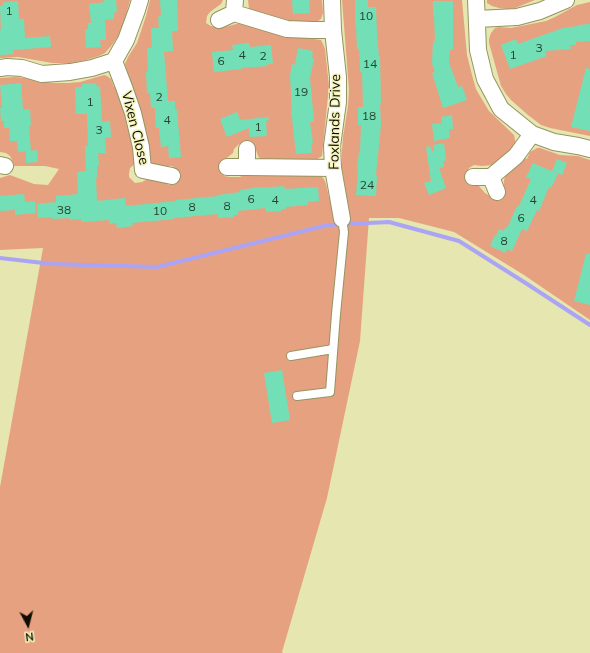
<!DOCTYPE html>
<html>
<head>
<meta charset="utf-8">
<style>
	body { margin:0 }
	#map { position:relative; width:590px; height:653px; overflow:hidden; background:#e6e6b0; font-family:Mulish,sans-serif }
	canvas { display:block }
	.north { position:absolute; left:8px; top:605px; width:40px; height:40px; -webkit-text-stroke:3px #f4f3bd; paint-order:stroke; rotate:173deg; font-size:11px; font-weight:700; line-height:16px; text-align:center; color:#0e0d00 }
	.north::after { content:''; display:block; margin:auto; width:14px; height:18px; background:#0e0d00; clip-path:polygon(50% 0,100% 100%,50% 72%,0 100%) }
</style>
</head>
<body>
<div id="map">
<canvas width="590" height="653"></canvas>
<div class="north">N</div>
</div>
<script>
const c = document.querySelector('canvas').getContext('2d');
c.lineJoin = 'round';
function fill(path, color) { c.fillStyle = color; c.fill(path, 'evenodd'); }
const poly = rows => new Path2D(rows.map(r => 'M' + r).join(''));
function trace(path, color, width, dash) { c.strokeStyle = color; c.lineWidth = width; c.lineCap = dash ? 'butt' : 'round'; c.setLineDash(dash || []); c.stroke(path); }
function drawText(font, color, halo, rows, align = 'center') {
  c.font = font + ' Mulish,sans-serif'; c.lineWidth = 3; c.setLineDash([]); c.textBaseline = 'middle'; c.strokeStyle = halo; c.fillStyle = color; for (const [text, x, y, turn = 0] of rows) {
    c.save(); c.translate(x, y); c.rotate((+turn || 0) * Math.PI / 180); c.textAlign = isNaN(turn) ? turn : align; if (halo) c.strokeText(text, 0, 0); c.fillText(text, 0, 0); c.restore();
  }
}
fill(poly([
	[0,0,130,0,125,19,120,33,112,45,105,53,99,56,86,60,71,63,52,63,18,57,0,58],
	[150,0,223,0,221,4,210,12,207,16,206,23,211,26,215,27,221,28,244,22,313,34,314,39,321,40,323,44,325,49,329,86,322,156,316,160,261,160,258,156,255,147,252,143,248,141,247,141,239,144,234,149,233,153,223,161,223,173,224,176,230,177,239,177,250,174,315,176,322,177,324,179,326,184,329,197,346,193,342,169,342,150,343,137,348,106,349,90,342,0,462,0,467,55,472,75,476,89,480,96,489,111,514,135,516,144,502,160,493,165,482,166,474,165,469,168,466,176,478,185,485,193,492,197,503,192,504,180,506,174,523,157,527,159,530,152,537,148,540,148,560,155,578,156,590,160,590,320,524,275,454,232,399,218,369,218,360,341,327,498,282,652,283,653,0,653,0,487,43,248,0,250,0,178,10,175,34,184,48,185,59,169,45,166,14,166,12,160,10,156,6,153,0,152,0,78,15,77,25,78,53,83,68,83,80,82,104,75,107,76,111,79,114,87,119,87,129,128,130,136,132,140,136,163,130,168,129,174,129,177,135,183,142,182,149,178,163,182,169,185,173,185,179,180,180,176,180,173,178,170,172,166,168,166,164,168,152,166,149,161,130,82,130,79,125,64,128,57,137,43,146,16],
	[248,0,322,0,323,13,321,19,318,21,313,22,290,23,249,9],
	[487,0,535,0,515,8,507,9,499,8,492,6,487,3],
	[590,2,590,136,550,128,541,125,528,115,511,100,506,94,501,86,489,43,489,39,491,33,495,28,499,27,511,28,546,21,555,17,577,5]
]), '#e6a280');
trace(poly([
	[0,258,52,264,157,267,328,225,389,222,459,241,524,282,590,325]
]), '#aba4f5', 4);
fill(poly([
	[104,0,116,0,117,12,114,13,114,19,105,20,106,40,100,40,101,47,86,48,85,29,88,29,88,23,91,23,89,4,105,2],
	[160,0,177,0,178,31,172,31,173,51,164,52,168,101,175,101,175,110,177,110,181,157,169,158,168,146,161,147,159,128,156,128,155,108,151,108,150,93,147,93,146,72,148,71,147,48,152,48,151,28,159,28,158,17,161,16],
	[292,0,309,0,310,13,293,14],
	[355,0,368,0,368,7,376,7,377,34,379,57,380,57,381,104,380,104,381,125,376,175,377,175,376,196,356,195,358,169,357,169,359,152,360,152,361,125,358,125,358,107,363,107,362,72,360,72,359,49,357,50,356,26,355,26],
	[18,1,19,19,24,19,25,38,50,36,51,47,13,50,14,54,0,55,0,30,1,30,0,6,3,6,3,2],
	[433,1,453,1,453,50,450,50,449,63,458,87,462,86,467,100,443,108,432,73,435,72,432,64,433,41,435,41,434,15,433,15],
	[590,24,590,41,576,42,576,45,570,45,571,49,545,51,547,56,510,69,501,45,516,39,518,44,563,28,578,26,578,25],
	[249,43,250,47,271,45,273,64,268,64,268,66,242,68,242,69,214,72,212,52,233,50,232,45],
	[298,48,313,51,312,58,314,58,310,78,314,122,310,122,313,143,311,143,312,153,296,154,291,110,292,110,290,76,292,64,295,65],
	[586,68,590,69,590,131,571,127],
	[21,83,23,110,30,109,31,126,29,126,31,151,37,150,38,162,26,163,26,151,28,151,18,152,17,141,10,141,9,128,4,128,4,121,1,121,0,108,2,108,0,85],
	[96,83,97,87,100,86,102,122,110,121,111,137,105,138,106,153,98,153,99,165,97,165,97,178,96,178,97,201,125,198,126,206,176,201,176,200,218,196,218,195,240,192,240,190,260,187,260,188,284,186,285,189,318,187,319,201,308,202,308,205,286,207,286,209,281,209,282,211,266,212,265,208,238,211,238,215,234,215,234,217,218,218,218,214,174,218,174,219,132,223,133,226,117,228,116,223,109,224,109,220,81,222,81,219,70,220,70,218,52,219,52,217,38,218,37,204,56,202,56,196,78,194,77,172,86,171,85,146,88,146,87,114,76,114,75,87,82,87,82,84],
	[237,112,240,120,268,117,269,120,266,121,267,136,250,137,249,128,227,137,220,119],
	[452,115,453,129,449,129,450,138,434,141,432,124,442,123,441,117],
	[444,143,446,161,443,161,444,167,439,168,446,188,429,195,424,183,431,181,426,147,430,146,432,151,434,151,433,145],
	[557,159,567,163,562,175,552,171],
	[533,163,558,174,551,188,549,187,539,211,537,210,527,231,522,229,512,251,507,249,506,253,490,246,495,235,496,236,499,229,504,231,505,227,507,228,517,206,519,206,531,179,526,177],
	[24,194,25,202,35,201,36,213,15,215,15,210,0,211,0,196],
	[586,254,590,254,590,305,574,301],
	[282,370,290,420,272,423,264,373]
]), '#73dfb7');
const service = poly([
	[291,356,333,349],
	[297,396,330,392,336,314,344,232,342,219]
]);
const minor = poly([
	[332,0,333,30,338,77,338,102,332,146,333,168,342,219],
	[476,0,478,50,485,79,501,109,532,134,554,142,578,146,590,149],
	[234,13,287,29,313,30,333,30],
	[477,19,517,17,540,11,566,0],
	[219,20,234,13,235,0],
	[114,61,124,87,133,113,141,147,143,170,172,176],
	[0,68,7,67,22,68,42,74,70,72,92,68,114,61,126,40,137,10,140,0],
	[0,165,5,166],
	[227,167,247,167,247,149],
	[247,167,333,168],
	[473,177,491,177,516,156,532,134],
	[491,177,497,192]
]);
trace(service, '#959461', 10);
trace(minor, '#959461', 18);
trace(service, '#fff', 8);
trace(minor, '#fff', 16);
drawText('12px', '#27422e', null, [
	["1",9,11],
	["10",366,16],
	["3",539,48],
	["4",242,55],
	["1",513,55],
	["2",263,56],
	["6",221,61],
	["14",370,64],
	["19",301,92],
	["2",159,97],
	["1",90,102],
	["18",369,116],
	["4",167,120],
	["1",258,127],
	["3",99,130],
	["24",367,185],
	["6",251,199],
	["4",275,200],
	["4",533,200],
	["8",227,206],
	["8",192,207],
	["38",64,210],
	["10",160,211],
	["6",521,218],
	["8",504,241]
]);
drawText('14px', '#0e0d00', '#f4f3bd', [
	["Foxlands Drive",335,122,-89],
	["Vixen Close",135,128,76]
]);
</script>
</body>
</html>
